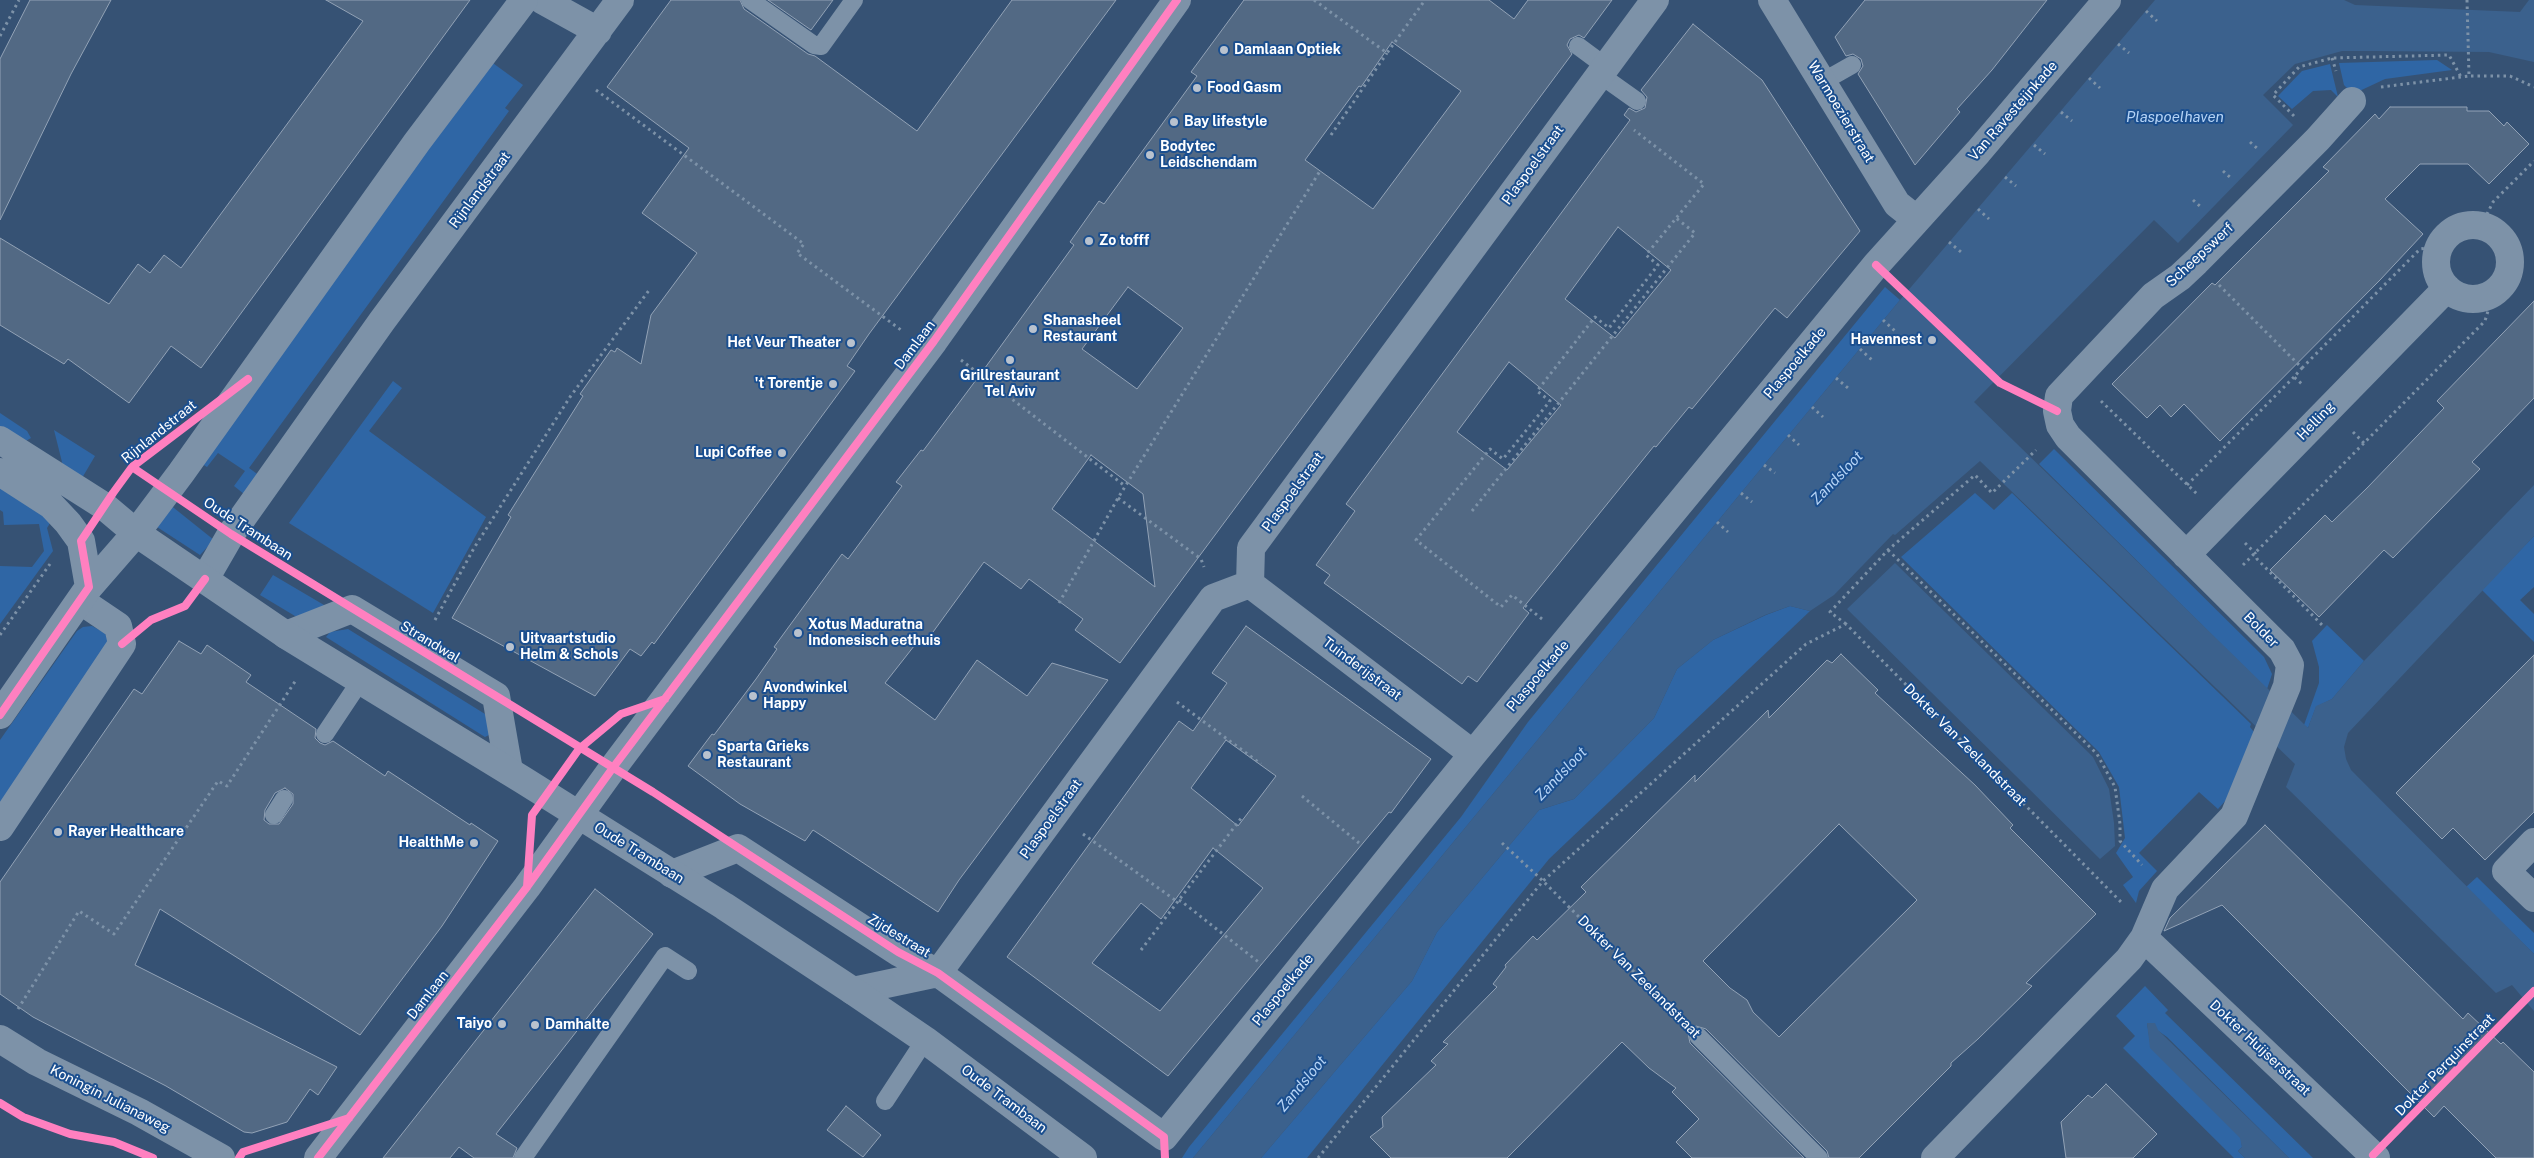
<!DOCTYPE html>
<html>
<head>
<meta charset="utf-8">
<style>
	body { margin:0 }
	canvas { display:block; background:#365274 }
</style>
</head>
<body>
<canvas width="2534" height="1158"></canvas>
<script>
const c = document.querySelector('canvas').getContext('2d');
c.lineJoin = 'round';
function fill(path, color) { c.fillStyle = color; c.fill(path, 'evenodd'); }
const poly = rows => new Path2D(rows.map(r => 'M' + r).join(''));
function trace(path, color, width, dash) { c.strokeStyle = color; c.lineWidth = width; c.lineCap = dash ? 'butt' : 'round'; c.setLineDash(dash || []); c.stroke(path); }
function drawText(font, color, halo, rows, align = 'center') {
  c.font = font + ' "Public Sans",sans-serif'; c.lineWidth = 4; c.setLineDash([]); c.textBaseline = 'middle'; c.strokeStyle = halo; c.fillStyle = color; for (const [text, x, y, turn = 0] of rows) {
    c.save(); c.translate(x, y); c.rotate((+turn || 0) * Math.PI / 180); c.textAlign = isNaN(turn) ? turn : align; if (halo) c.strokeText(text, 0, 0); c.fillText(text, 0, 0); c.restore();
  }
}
fill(poly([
	[2437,60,2452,70,2385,79,2353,94,2344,85,2339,63],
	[490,61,523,85,505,108,509,111,249,468,260,476,244,494,234,486,245,471,218,453,207,467,199,462],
	[2330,64,2338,97,2331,90,2313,91,2292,109,2278,96,2302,71],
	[1885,287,1900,300,1193,1158,1182,1158,1189,1147,1461,817,1528,722],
	[393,381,402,388,369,431,486,517,433,613,289,523],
	[0,413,27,431,31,438,24,442,0,427],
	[54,430,95,456,82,478,63,466],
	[2054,449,2264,657,2272,674,2267,689,2039,464],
	[0,487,52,520,47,528,53,551,0,624,0,566,32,567,44,551,39,524,4,525,3,512,0,510],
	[1975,493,1994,510,2012,493,2251,724,2250,727,2254,732,2226,800,2218,809,2199,792,2139,853,2157,871,2139,891,2136,903,2123,885,2133,877,2116,853,2125,838,2119,787,2099,752,1901,557],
	[169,504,214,540,200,555,154,525],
	[2534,536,2534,587,2520,600,2534,614,2534,642,2482,590],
	[273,575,324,605,324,609,303,616,295,616,260,595],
	[1790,606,1810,611,1549,859,1307,1158,1261,1158,1412,981,1437,932,1539,810,1574,799,1654,718,1677,669,1713,640,1766,615],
	[2327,625,2364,661,2332,699,2316,707,2308,728,2304,725,2319,683,2319,667,2312,641],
	[92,626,105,633,110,645,0,807,0,740,77,631,83,627],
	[348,629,485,714,489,718,491,734,485,737,326,637,330,632],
	[2477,877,2534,933,2534,954,2466,887],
	[2145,986,2168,1010,2165,1013,2313,1158,2289,1158,2167,1037,2147,1023,2151,1048,2241,1138,2242,1147,2238,1151,2245,1158,2234,1158,2123,1048,2135,1036,2116,1016]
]), '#2f66a5');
fill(poly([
	[2155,0,2344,0,2355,5,2520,12,2529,0,2534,0,2534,62,2489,52,2373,51,2342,51,2295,64,2263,95,2293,125,2178,243,2154,220,1974,402,2308,728,2316,706,2332,699,2364,661,2534,485,2534,536,2348,733,2344,747,2346,759,2351,770,2534,954,2534,1011,2512,985,2496,993,2286,787,2295,764,1980,461,1895,535,1893,534,1834,595,1810,611,1790,606,1765,615,1713,640,1677,669,1654,718,1574,799,1539,810,1437,932,1412,981,1261,1158,1193,1158,1900,300],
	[1895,563,2093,757,2109,789,2114,823,2115,846,2100,859,1847,609],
	[2147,1023,2155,1023,2158,1030,2289,1158,2245,1158,2238,1151,2242,1147,2240,1138,2150,1048]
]), '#3b618d');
const building = poly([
	[30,0,111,0,71,74,0,220,0,59,30,0],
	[326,0,470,0,201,368,171,346,129,403,68,359,64,364,0,325,0,238,109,304,138,264,150,273,164,255,181,268,363,21,326,0],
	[671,0,740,0,744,9,808,54,815,56,917,131,1012,0,1116,0,869,334,847,366,855,371,654,644,652,642,641,656,630,649,595,696,452,618,511,517,508,515,583,396,580,394,611,350,615,352,617,348,641,364,651,315,697,253,642,213,689,148,607,87,671,0],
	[768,0,833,0,811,30,768,0],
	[1244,0,1489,0,1514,19,1528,0,1612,0,1584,38,1579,35,1570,39,1567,45,1572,54,1120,663,1075,630,1083,619,1029,579,1021,589,984,562,925,643,918,641,885,683,935,720,977,660,1027,696,1052,663,1108,680,959,880,938,912,813,830,805,841,740,804,688,766,712,734,714,735,756,679,777,649,774,647,842,554,848,559,902,486,896,482,921,450,923,451,982,372,1074,245,1070,242,1099,201,1104,204,1197,76,1191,72,1244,0],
	[1392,42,1461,91,1373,209,1305,160,1359,86,1361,87,1392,42],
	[1128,287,1183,328,1137,389,1082,349,1128,287],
	[1091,455,1143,494,1155,587,1052,509,1091,455],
	[1865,0,2047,0,1992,70,1957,109,1960,112,1915,165,1858,74,1863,66,1861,59,1853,54,1846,56,1835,37,1865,0],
	[1693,24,1762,80,1860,231,1787,318,1775,308,1692,409,1689,407,1656,447,1654,446,1523,608,1529,613,1477,682,1468,676,1462,684,1324,583,1330,575,1316,565,1355,511,1346,504,1630,120,1624,115,1629,108,1636,112,1645,108,1647,97,1641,90,1693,24],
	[1618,227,1671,270,1615,338,1565,299,1618,227],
	[1509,362,1561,405,1507,470,1457,432,1509,362],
	[2390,107,2467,107,2467,111,2489,111,2504,126,2507,122,2529,144,2489,184,2468,164,2420,164,2385,199,2423,234,2380,280,2220,441,2184,404,2171,417,2160,405,2147,418,2112,384,2212,283,2215,285,2329,171,2323,167,2375,114,2379,119,2390,107],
	[2534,301,2534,398,2472,462,2480,469,2393,558,2384,550,2319,617,2270,570,2325,515,2332,522,2367,488,2444,408,2437,401,2534,301],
	[1246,626,1431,759,1391,813,1389,812,1168,1076,1007,957,1179,721,1193,731,1227,683,1212,673,1246,626],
	[1226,740,1276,776,1238,826,1191,788,1226,740],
	[1213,848,1263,888,1160,1011,1092,963,1141,903,1161,919,1213,848],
	[179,641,201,654,207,645,251,675,246,682,316,729,315,738,320,743,325,745,333,741,385,776,388,771,470,825,471,823,498,841,442,926,360,1035,160,909,135,965,337,1067,318,1095,310,1089,287,1122,252,1133,244,1132,166,1086,33,1017,0,994,0,882,134,689,142,694,179,641],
	[285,788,293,794,293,804,279,824,269,824,264,820,265,810,275,793,285,788],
	[1841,654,1878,690,1875,693,1975,785,2013,825,2010,828,2096,914,2026,983,2032,986,1978,1039,1951,1063,1951,1066,1859,1158,1829,1158,1827,1151,1706,1029,1696,1026,1688,1033,1690,1043,1804,1158,1692,1158,1676,1142,1699,1119,1672,1092,1676,1088,1649,1068,1622,1042,1507,1158,1391,1158,1370,1137,1383,1127,1382,1117,1436,1065,1431,1061,1448,1044,1443,1042,1497,987,1493,984,1506,967,1505,965,1533,936,1537,940,1586,892,1581,887,1695,775,1695,782,1768,710,1769,718,1827,660,1832,663,1841,654],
	[1839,824,1917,900,1779,1037,1753,1012,1747,1000,1730,988,1703,961,1839,824],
	[2534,655,2534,812,2485,860,2453,828,2442,839,2396,793,2534,655],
	[2265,825,2463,1019,2468,1013,2501,1044,2503,1042,2534,1072,2534,1158,2496,1158,2444,1106,2434,1117,2222,905,2164,931,2170,918,2265,825],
	[595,889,653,934,496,1134,517,1148,513,1158,474,1158,459,1147,450,1158,383,1158,595,889],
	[2106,1084,2157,1134,2133,1158,2066,1158,2061,1122,2088,1095,2092,1098,2106,1084],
	[846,1106,881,1135,863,1157,827,1130,846,1106]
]);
fill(building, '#526984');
trace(building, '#92a2b6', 1);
trace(poly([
	[1314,0,1387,53,1425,0],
	[2467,0,2469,76,2510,76,2534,87],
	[2146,11,2157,21],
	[0,36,19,0],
	[2118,44,2129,53],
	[2332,58,2336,71],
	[2089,78,2100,88],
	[2381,87,2469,76],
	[596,90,804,244,797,253,901,330],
	[2061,112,2072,121],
	[2294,116,2273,95,2299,67,2332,58,2449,55,2461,77],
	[1331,135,1387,53],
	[2250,142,2259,150],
	[2034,145,2045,154],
	[2223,171,2232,179],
	[2005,177,2016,186],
	[2193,200,2202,208],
	[1978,209,1989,219],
	[2481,226,2493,202,2534,161],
	[1949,242,1961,252],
	[2219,285,2302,368,2294,377,2304,386],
	[1883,320,1895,331],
	[1860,349,1872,360],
	[961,360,1125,486],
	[2302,368,2420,249,2440,246],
	[1836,378,1848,388],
	[2101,401,2197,494],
	[1812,407,1823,417],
	[2353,432,2364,443],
	[1788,435,1799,445],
	[1764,465,1775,473],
	[2187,485,2294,377],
	[1741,493,1752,502],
	[1118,498,1201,559,1204,567],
	[1472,511,1695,233,1676,218],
	[1717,522,1728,532],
	[2245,543,2255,553,2257,559,2323,626],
	[1888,550,2097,754,2115,787,2120,824,2120,841,2142,865],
	[2243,565,2485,321,2493,294],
	[1059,603,1118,498,1320,171],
	[1542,619,1512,595,1501,607,1416,540,1490,449,1503,459,1550,401,1537,391,1595,317,1609,328,1658,265,1646,255,1704,184,1634,130],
	[435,620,474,548,570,397,650,289],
	[1846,624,1830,612,1888,550,1975,475,1992,493,2036,450],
	[0,635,50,564],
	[1177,702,1261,764],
	[1302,796,1359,843],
	[1083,834,1175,900,1181,901,1261,964],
	[1502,843,1543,881,1678,1016],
	[1141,950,1242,817],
	[18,1009,79,911,114,934,218,781,227,786,296,680],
	[1318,1158,1543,881,1806,644,1846,624,2123,904]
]), '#7d92a8', 3, [2.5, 4]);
trace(poly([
	[750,0,814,45,821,46,854,0],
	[1578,46,1605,66],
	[1599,74,1637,101],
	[1822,82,1852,65],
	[325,734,361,680],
	[274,815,284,799],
	[1698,1036,1819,1158],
	[885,1101,925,1040],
	[523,1158,665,956,688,971]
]), '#7d92a8', 18);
trace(poly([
	[542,0,598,31],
	[1772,0,1897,204,1916,219],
	'2436 262a37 37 0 1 1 74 0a37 37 0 1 1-74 0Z',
	[2186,555,2447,288],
	[205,579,231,534,382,321,620,0],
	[1250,584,1251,548,1655,0],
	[1250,584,1473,754],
	[286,635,352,609,496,696,509,771],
	[0,827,122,644,118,626,81,601],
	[2534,842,2506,871,2534,898],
	[672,874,738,848,898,952,938,973,1164,1137,1473,754,1876,265,1978,152,2107,0],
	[2144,938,2376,1158],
	[938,973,1213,598,1250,584],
	[853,991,938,973],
	[1935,1158,2129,959,2144,938,2165,889,2234,816,2287,686,2290,665,2282,650,2068,437,2060,425,2057,411,2059,396,2153,296,2180,277,2196,262,2318,139,2352,101]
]), '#7d92a8', 28);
trace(poly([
	[0,440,104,506,136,533,286,635,523,780,724,906,853,991,925,1040,1083,1158],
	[0,472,51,505,68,523,81,541,89,587],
	[0,715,89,587,136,533,181,473,417,142,524,0],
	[0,1039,37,1062,139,1112,221,1158],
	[318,1158,527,887,612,769,934,341,1177,0]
]), '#7d92a8', 28);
trace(poly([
	[1876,265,2000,383,2057,411],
	[132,467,231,534,653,792,898,952,938,973,1164,1137,1165,1158],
	[122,644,151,620,185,606,205,579],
	[0,715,89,587,81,541,113,493,132,467,248,379],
	[527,887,532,815,579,749,621,714,665,699],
	[0,1103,23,1117,70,1134,114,1142,153,1158],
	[2373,1155,2534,991],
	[239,1158,243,1152,349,1118],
	[318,1158,527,887,612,769,934,341,1177,0]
]), '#ff80c0', 8);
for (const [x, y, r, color] of [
	[1224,50,5,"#b9c2ce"],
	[1197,88,5,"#b9c2ce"],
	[1174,122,5,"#b9c2ce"],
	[1150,155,5,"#b9c2ce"],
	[1089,241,5,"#b9c2ce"],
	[1033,329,5,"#b9c2ce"],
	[1932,340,5,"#b9c2ce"],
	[851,343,5,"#b9c2ce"],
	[1010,360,5,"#b9c2ce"],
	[833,384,5,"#b9c2ce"],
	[782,453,5,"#b9c2ce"],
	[798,633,5,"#b9c2ce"],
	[510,647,5,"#b9c2ce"],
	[753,696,5,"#b9c2ce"],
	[707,755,5,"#b9c2ce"],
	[58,832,5,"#b9c2ce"],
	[474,843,5,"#b9c2ce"],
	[502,1024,5,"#b9c2ce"],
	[535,1025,5,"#b9c2ce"]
]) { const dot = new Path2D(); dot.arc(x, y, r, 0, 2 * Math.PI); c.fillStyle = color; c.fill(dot); trace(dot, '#1b4f8f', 2); }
drawText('bold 14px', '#fff', '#1b4f8f', [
	["Damlaan Optiek",1234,50],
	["Food Gasm",1207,88],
	["Bay lifestyle",1184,122],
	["Bodytec",1160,147],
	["Leidschendam",1160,163],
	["Zo tofff",1099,241],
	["Shanasheel",1043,321],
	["Restaurant",1043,337],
	["Havennest",1922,340,"right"],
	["Het Veur Theater",841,343,"right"],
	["Grillrestaurant",1010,376,"center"],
	["Tel Aviv",1010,392,"center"],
	["'t Torentje",823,384,"right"],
	["Lupi Coffee",772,453,"right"],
	["Xotus Maduratna",808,625],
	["Indonesisch eethuis",808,641],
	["Uitvaartstudio",520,639],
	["Helm & Schols",520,655],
	["Avondwinkel",763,688],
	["Happy",763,704],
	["Sparta Grieks",717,747],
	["Restaurant",717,763],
	["Rayer Healthcare",68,832],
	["HealthMe",464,843,"right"],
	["Taiyo",492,1024,"right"],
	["Damhalte",545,1025]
], 'left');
drawText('14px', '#fff', '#1b4f8f', [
	["Van Ravesteijnkade",2013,111,-49],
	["Warmoezierstraat",1841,112,59],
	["Plaspoelstraat",1533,165,-54],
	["Rijnlandstraat",480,190,-53],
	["Scheepswerf",2200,255,-43],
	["Damlaan",915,345,-53],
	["Plaspoelkade",1795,363,-50],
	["Helling",2316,421,-46],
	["Rijnlandstraat",159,432,-39],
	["Plaspoelstraat",1293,492,-54],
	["Oude Trambaan",248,529,33],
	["Bolder",2261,630,45],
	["Strandwal",430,642,31],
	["Tuinderijstraat",1362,669,37],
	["Plaspoelkade",1538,676,-50],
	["Dokter Van Zeelandstraat",1965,745,45],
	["Plaspoelstraat",1051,819,-54],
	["Oude Trambaan",639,853,32],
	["Zijdestraat",899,936,31],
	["Dokter Van Zeelandstraat",1639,977,45],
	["Plaspoelkade",1283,990,-51],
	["Damlaan",428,995,-52],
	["Dokter Huijserstraat",2260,1048,43],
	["Dokter Perquinstraat",2445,1065,-46],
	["Koningin Julianaweg",110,1099,27],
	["Oude Trambaan",1004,1099,37]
]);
drawText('italic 15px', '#b5d3f5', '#1b4f8f', [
	["Plaspoelhaven",2175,117],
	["Zandsloot",1837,478,-46],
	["Zandsloot",1561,774,-46],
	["Zandsloot",1302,1084,-50]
]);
</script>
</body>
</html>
